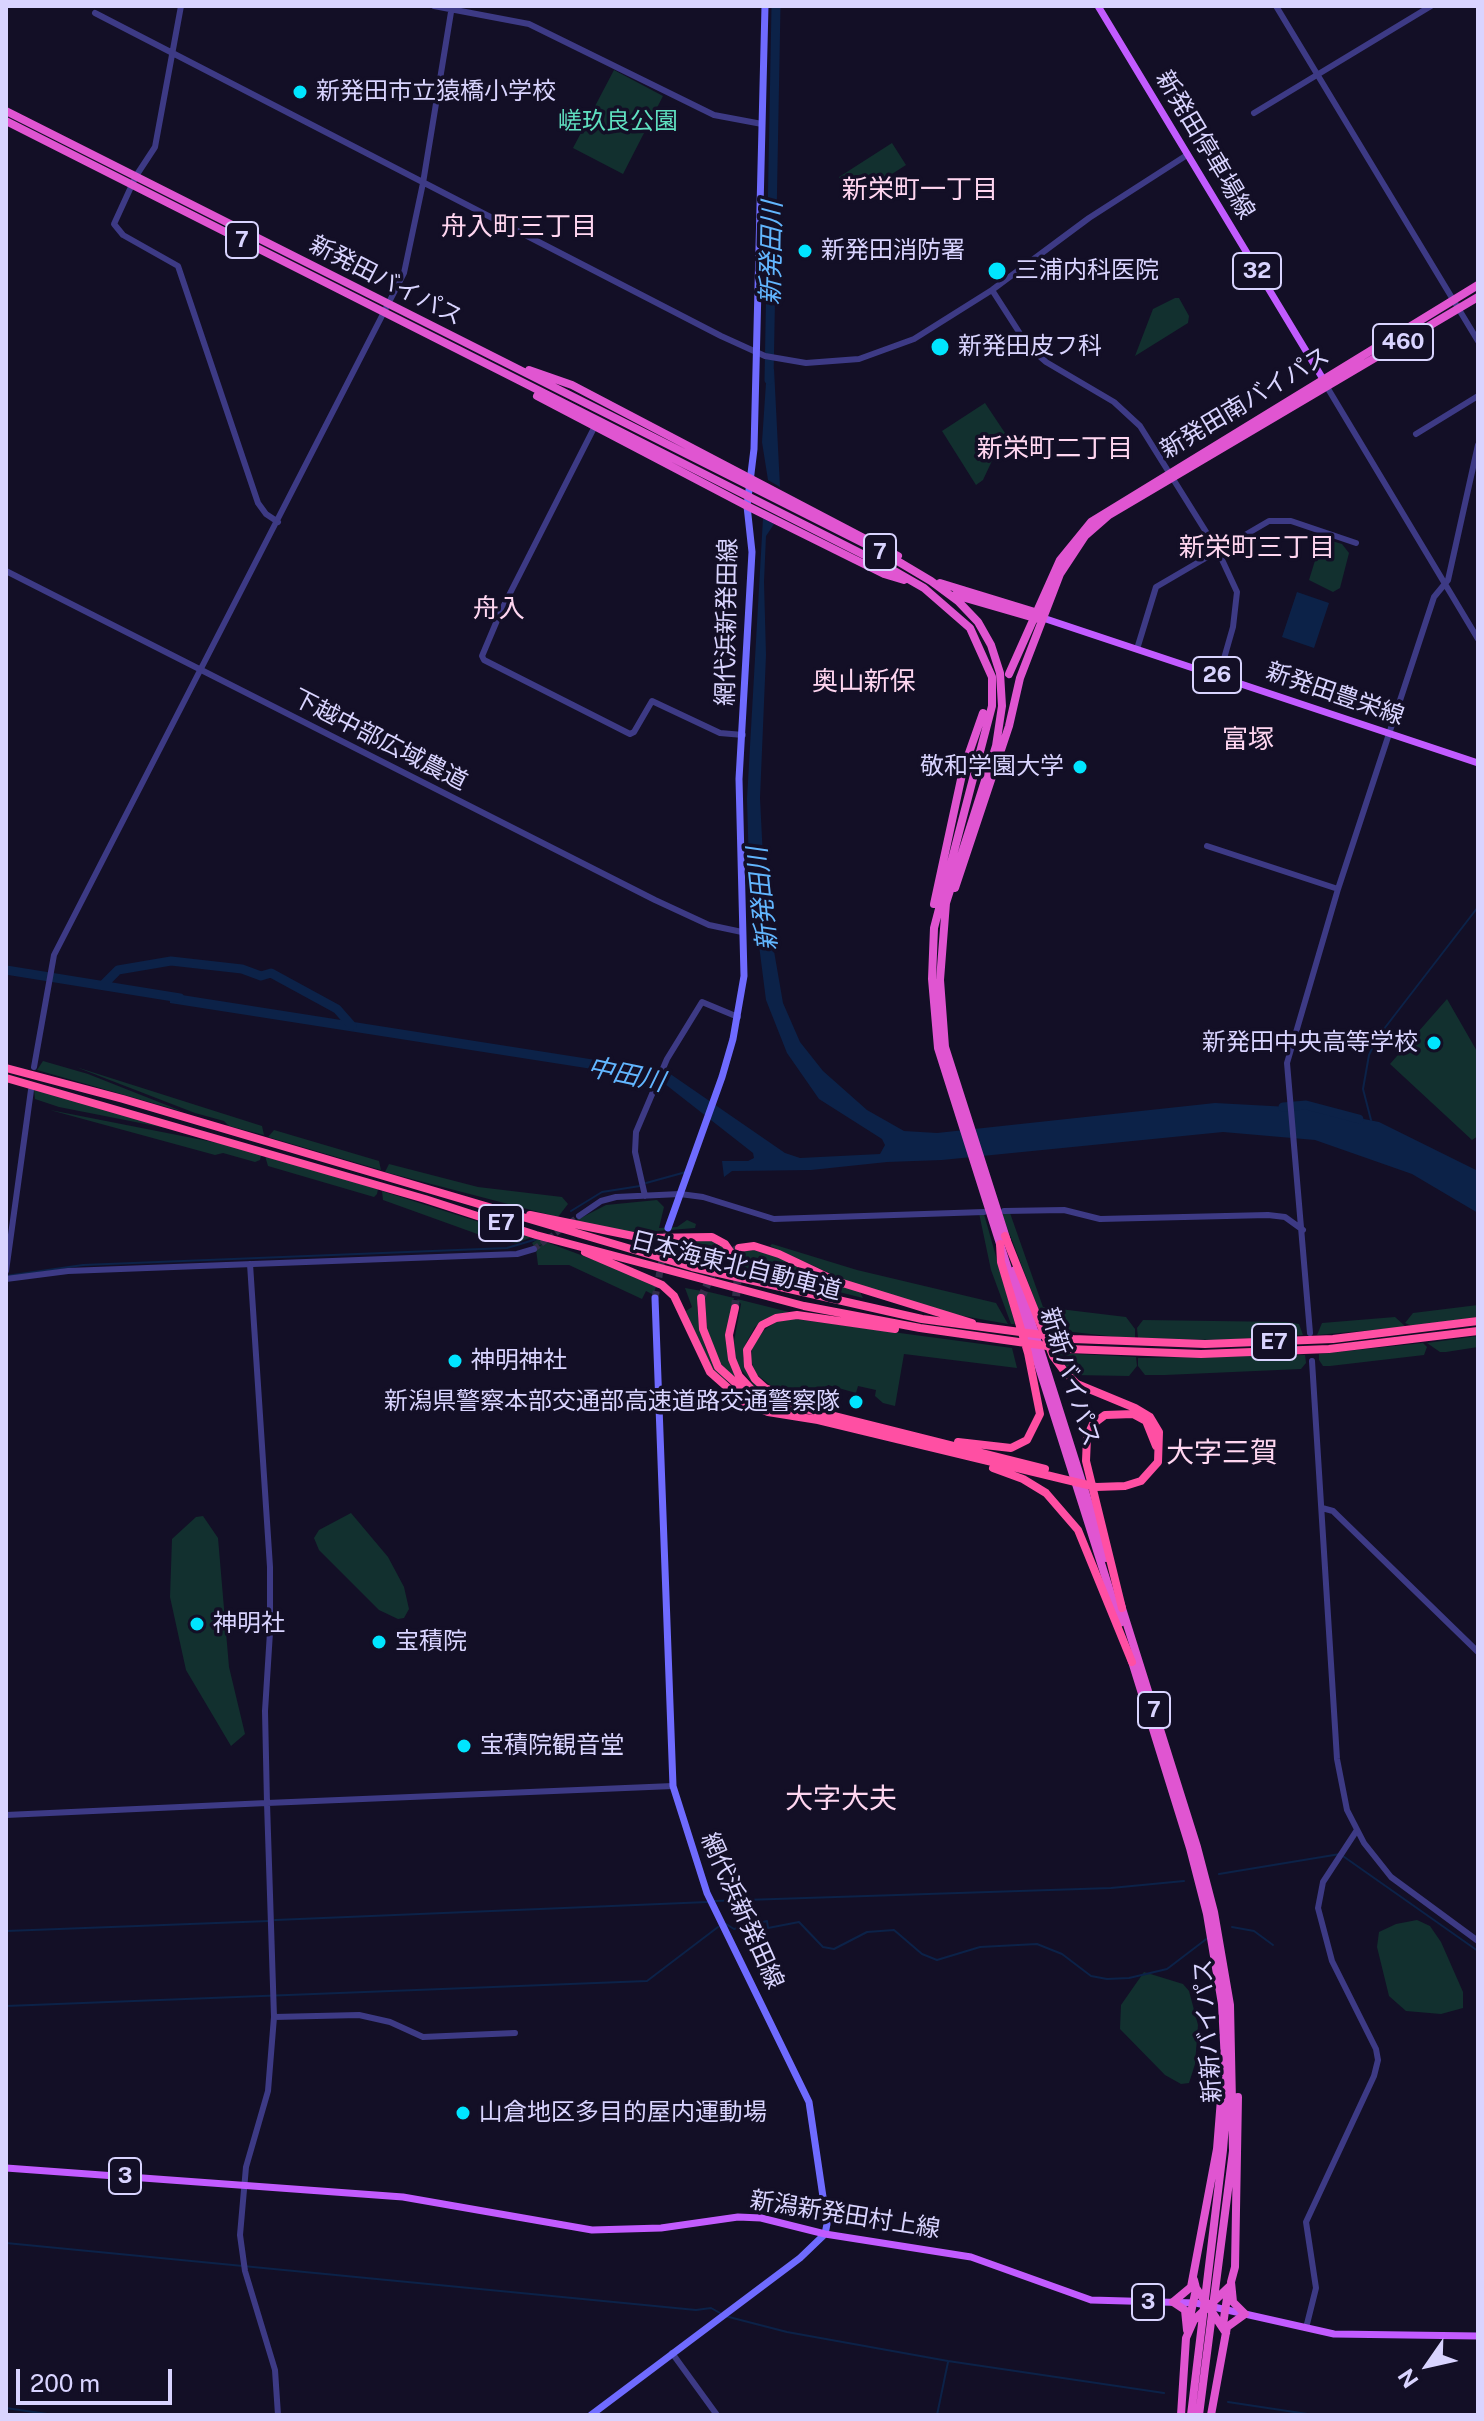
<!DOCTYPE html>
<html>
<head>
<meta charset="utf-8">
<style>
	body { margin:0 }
	#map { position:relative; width:1484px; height:2421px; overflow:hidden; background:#130f26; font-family:"Public Sans",sans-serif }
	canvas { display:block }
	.frame { position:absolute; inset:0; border:8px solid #d9d4ff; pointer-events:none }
	.north { position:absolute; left:1388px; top:2325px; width:80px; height:80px; -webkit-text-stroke:6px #130f26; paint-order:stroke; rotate:236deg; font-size:22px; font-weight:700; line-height:32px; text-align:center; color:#d9d4ff }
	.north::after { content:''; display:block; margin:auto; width:28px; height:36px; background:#d9d4ff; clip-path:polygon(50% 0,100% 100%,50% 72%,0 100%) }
	.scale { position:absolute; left:16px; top:2369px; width:156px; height:36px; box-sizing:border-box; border:4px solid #d9d4ff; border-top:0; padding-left:10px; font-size:24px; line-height:28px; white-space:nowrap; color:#d9d4ff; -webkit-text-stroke:6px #130f26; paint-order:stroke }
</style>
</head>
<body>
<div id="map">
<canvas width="1484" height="2421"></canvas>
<div class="frame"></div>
<div class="north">N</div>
<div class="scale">200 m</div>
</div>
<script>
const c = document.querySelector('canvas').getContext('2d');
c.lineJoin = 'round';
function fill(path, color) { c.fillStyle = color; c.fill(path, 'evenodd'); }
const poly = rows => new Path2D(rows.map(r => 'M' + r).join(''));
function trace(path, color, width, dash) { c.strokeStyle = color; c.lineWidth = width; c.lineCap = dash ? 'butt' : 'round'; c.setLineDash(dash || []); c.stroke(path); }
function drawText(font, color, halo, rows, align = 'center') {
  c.font = font + ' "Public Sans","Noto Sans JP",sans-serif'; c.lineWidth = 7; c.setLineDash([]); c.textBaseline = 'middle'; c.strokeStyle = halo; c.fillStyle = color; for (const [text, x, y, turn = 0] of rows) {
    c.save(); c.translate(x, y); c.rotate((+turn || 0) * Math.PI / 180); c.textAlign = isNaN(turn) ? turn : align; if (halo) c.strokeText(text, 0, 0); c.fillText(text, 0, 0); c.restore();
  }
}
fill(poly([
	[614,70,663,96,623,174,573,148],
	[892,143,906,165,853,199,839,177],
	[1175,298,1179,298,1189,316,1188,323,1135,356,1153,309],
	[985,403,1005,433,983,480,976,485,942,431],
	[1322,538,1342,544,1349,553,1340,588,1333,592,1309,580],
	[1447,999,1478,1053,1478,1136,1472,1140,1390,1064],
	[43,1061,88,1074,184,1112,37,1070],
	[76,1067,262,1126,264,1135,229,1126,224,1121,195,1113],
	[34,1089,181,1131,59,1107,35,1099],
	[50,1110,223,1144,261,1155,260,1160,255,1162,223,1153,215,1155],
	[274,1130,379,1161,381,1170,268,1137],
	[265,1156,378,1189,377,1194,374,1197,268,1166],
	[389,1164,478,1187,562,1197,568,1204,558,1217,385,1172],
	[382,1191,476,1221,532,1237,517,1243,494,1240,383,1200],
	[657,1200,664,1207,659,1228,677,1227,687,1220,696,1224,695,1228,632,1233,575,1221,606,1205],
	[979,1213,984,1214,1015,1324,1011,1324,991,1270],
	[1010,1213,1043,1307,1126,1317,1135,1329,1135,1339,1046,1329,1002,1214],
	[698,1236,711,1238,729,1252,717,1261,686,1253,682,1249,697,1242],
	[538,1239,645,1279,656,1285,654,1295,646,1291,642,1299,569,1265,538,1265,536,1249,544,1243,535,1248,532,1243],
	[772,1244,857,1270,996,1303,1008,1324,946,1313,849,1282,770,1246],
	[753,1250,790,1260,860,1292,863,1298,743,1268,738,1252],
	[685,1288,702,1291,697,1307,700,1330,706,1349,728,1383,748,1399,790,1414,743,1398,707,1364,686,1311,692,1307],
	[705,1291,734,1298,727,1339,742,1387,719,1362,707,1336],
	[737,1299,789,1312,766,1319,755,1327,746,1343,743,1358,748,1373,771,1395,757,1389,736,1363,734,1341,741,1304],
	[1478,1305,1478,1317,1412,1326,1405,1323,1413,1313],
	[1395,1317,1406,1327,1317,1335,1322,1323],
	[795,1319,1012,1348,1017,1368,904,1354,895,1406,883,1403,875,1396,876,1390,858,1386,856,1393,828,1385,823,1403,775,1389,756,1374,751,1361,752,1347,764,1330,776,1322],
	[1143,1320,1286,1322,1299,1324,1303,1335,1219,1340,1138,1338,1137,1328],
	[1478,1336,1478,1347,1446,1352,1440,1352,1427,1343],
	[1423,1343,1427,1347,1424,1355,1330,1366,1323,1366,1319,1360,1319,1354],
	[1056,1353,1136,1357,1137,1366,1129,1376,1073,1375],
	[1305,1355,1306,1363,1301,1369,1165,1375,1145,1375,1138,1366,1138,1358],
	[351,1513,388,1557,404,1587,409,1609,404,1618,398,1619,379,1610,319,1550,314,1538,319,1530],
	[203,1516,218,1538,229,1667,245,1734,231,1746,186,1670,170,1597,172,1539,196,1517],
	[1417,1920,1430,1926,1441,1942,1463,1992,1463,2008,1441,2014,1406,2011,1389,1996,1377,1947,1379,1932,1396,1924],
	[1144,1972,1183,1984,1189,1991,1198,2025,1195,2064,1189,2083,1181,2084,1165,2075,1120,2029,1121,2005]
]), '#12302f');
fill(poly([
	[767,368,774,369,780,487,768,480,762,442],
	[763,518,774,524,766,536,764,582,766,655,760,798,765,899,783,1003,800,1042,823,1071,867,1110,904,1131,937,1133,1215,1103,1308,1108,1379,1122,1478,1171,1478,1213,1412,1174,1315,1140,1223,1132,942,1160,887,1162,811,1170,732,1171,724,1177,722,1161,748,1161,754,1158,753,1153,665,1084,650,1078,170,1003,169,993,666,1071,785,1153,800,1158,880,1154,885,1145,882,1139,819,1099,787,1053,766,1000,749,867,747,799],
	[1297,592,1329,603,1314,648,1282,637]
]), '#0c2248');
trace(poly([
	[1371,1120,1363,1089,1369,1055,1377,1038,1478,907],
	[646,1183,686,1172],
	[571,1211,602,1192,640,1186],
	[6,1276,83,1265,507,1248,537,1239],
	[1219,1874,1340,1854,1478,1951],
	[714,1901,1111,1888,1184,1881],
	[275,1920,708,1902],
	[726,1924,734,1929,767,1921,768,1928,799,1922,823,1947,834,1949,867,1932,894,1930,922,1954,937,1960,980,1947,1037,1944,1062,1954,1091,1976,1107,1979,1129,1978,1167,1969,1209,1937],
	[1232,1927,1254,1931,1273,1945],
	[6,1931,269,1921],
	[6,2006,647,1981,718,1927],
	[6,2243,696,2310,711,2308,720,2313],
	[725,2316,787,2332,948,2361,1164,2393],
	[1228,2402,1314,2415],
	[6,2408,54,2415],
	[937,2415,948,2362]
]), '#0c2248', 2);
trace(poly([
	[769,380,776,6],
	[6,970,180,998],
	[103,985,118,970,171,961,242,969,261,976,271,973,337,1009,352,1026],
	[1283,1107,1306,1105,1359,1119]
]), '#0c2248', 9);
trace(poly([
	[534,1249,579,1216]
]), '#312d47', 6, [6, 3]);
trace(poly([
	[655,1298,667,1233]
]), '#312d47', 7, [7, 3.5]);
trace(poly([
	[701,1298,719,1259,737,1249],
	[735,1308,739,1264]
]), '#312d47', 8, [8, 4]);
trace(poly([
	[181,6,155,147,136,176,114,224,123,235,178,266,258,503,266,514,278,522],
	[434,6,529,24,714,115,762,124],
	[1276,6,1478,341],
	[95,13,721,336,765,356,806,363,859,359,914,339,992,290,1089,218,1187,155],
	[1254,113,1431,6],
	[992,290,1028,346,1046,362,1114,402,1140,426,1218,551,1237,592,1233,627,1219,676],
	[1327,387,1478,639],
	[595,426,501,611,482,656,484,660,630,734,634,732,652,701,720,733,743,735],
	[1416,434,1478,396],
	[6,571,655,900,709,925,742,932],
	[1137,649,1156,587,1269,521,1291,521,1356,543],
	[1207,846,1338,889],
	[34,1067,54,955,404,273,423,183,452,6],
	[645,1196,635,1152,636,1132,667,1059,702,1002,738,1017],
	[1004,1211,1064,1210,1100,1219,1268,1215,1285,1217,1303,1230],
	[579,1216,601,1201,616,1197,680,1194,703,1197,774,1219,984,1212],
	[6,1271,31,1090],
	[6,1279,68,1271,517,1254,534,1249],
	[1310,1333,1287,1063,1338,889,1434,597,1448,580,1478,445],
	[1312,1361,1337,1759,1347,1810,1364,1843,1391,1877,1478,1941],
	[1322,1508,1333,1511,1478,1652],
	[6,1815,267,1803,265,1711,270,1632,270,1567,250,1264],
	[274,2017,267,1803,673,1786],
	[1306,2328,1316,2288,1306,2222,1374,2076,1378,2060,1376,2049,1332,1961,1318,1908,1323,1882,1357,1830],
	[672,2353,717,2415],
	[278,2415,275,2370,245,2271,240,2235,246,2167,268,2091,274,2017,359,2015,390,2022,423,2037,515,2033]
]), '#3d3a85', 6);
trace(poly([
	[668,1228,722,1077,733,1039,744,976,739,779,752,552,747,506,754,449,765,6],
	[591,2415,800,2258,825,2234,827,2224,809,2102,707,1893,673,1786,655,1298]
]), '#6f6bff', 7);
trace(poly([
	[1098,6,1326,384],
	[1043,618,1478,763],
	[6,2168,403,2197,592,2230,661,2228,738,2217,761,2218,825,2234,971,2257,1091,2300,1196,2303,1334,2334,1478,2336]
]), '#c25bff', 7);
trace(poly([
	[6,111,889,556,931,581,958,601,978,622,991,645,1000,673,1002,706,996,746,946,903,940,980,945,1047,1007,1241],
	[6,121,884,565,924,588,970,628,992,677,992,706,934,928,932,979,938,1048,1120,1623],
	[529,370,572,385,898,556],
	[537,396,747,506,884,574,904,580],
	[940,583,1038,613],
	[955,595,1038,619],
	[1009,674,1060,560,1091,522,1478,285],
	[955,888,1009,726,1020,678,1060,574,1085,536,1109,515,1478,297],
	[934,904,963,770,983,713],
	[1015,1270,1106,1558],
	[1120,1602,1197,1847,1214,1912,1230,2005,1233,2151,1199,2415],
	[1130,1655,1190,1848,1207,1914,1222,2004,1227,2100,1223,2150,1191,2415],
	[1194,2280,1196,2288,1226,2333],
	[1173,2302,1191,2287,1217,2149,1221,2099],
	[1173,2302,1185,2310,1187,2330],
	[1189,2322,1196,2289],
	[1223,2325,1228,2291],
	[1181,2415,1186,2338,1194,2320,1230,2286],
	[1211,2415,1227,2327,1245,2314,1233,2302,1231,2282,1235,2267,1238,2097]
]), '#e055d1', 8);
trace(poly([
	[6,1068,123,1099,692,1267,922,1319,1073,1339,1205,1344,1333,1339,1478,1321],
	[6,1078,425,1199,536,1235,804,1306,920,1328,1068,1349,1201,1354,1329,1349,1478,1331],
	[530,1215,643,1238,712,1237,725,1244,739,1264],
	[739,1248,754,1246,779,1254,836,1281,972,1323],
	[585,1252,662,1285,674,1296,710,1372,745,1403,768,1412,818,1420,1096,1487,1125,1486,1141,1481,1158,1462,1159,1432,1150,1417,1135,1408,1077,1384,1065,1372,1053,1356,1005,1236],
	[701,1298,703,1329,718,1367,749,1395,787,1411],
	[735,1308,729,1335,732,1359,739,1376,753,1391,790,1405,1045,1469],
	[810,1406,765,1388,755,1379,748,1366,747,1350,762,1325,776,1318,797,1315,895,1329],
	[958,1442,1011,1448,1027,1440,1040,1414,1028,1353,1001,1262,1000,1244],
	[993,1468,1023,1479,1046,1493,1078,1530,1132,1662],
	[1122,1608,1086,1461,1087,1437,1093,1424,1105,1415,1133,1414,1146,1421,1156,1446]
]), '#ff4fa3', 8);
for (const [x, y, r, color] of [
	[300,92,8,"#00e5ff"],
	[805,251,8,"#00e5ff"],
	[997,271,10,"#00e5ff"],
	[940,347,10,"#00e5ff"],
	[1080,767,8,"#00e5ff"],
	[1434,1043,8,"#00e5ff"],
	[455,1361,8,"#00e5ff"],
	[856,1402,8,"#00e5ff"],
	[197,1624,8,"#00e5ff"],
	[379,1642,8,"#00e5ff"],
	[464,1746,8,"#00e5ff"],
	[463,2113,8,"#00e5ff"]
]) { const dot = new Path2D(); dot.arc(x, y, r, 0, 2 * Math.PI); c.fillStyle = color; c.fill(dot); trace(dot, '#130f26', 3); }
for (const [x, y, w] of [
	[242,240,32],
	[1257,271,48],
	[1403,342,60],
	[880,552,32],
	[1217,675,48],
	[501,1223,44],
	[1274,1342,44],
	[1154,1710,32],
	[125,2176,32],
	[1148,2302,32]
]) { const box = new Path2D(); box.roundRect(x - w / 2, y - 18, w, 36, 6); c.fillStyle = '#130f26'; c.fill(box); trace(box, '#d9d4ff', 2); }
drawText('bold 22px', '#d9d4ff', null, [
	["7",242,240],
	["32",1257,271],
	["460",1403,342],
	["7",880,552],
	["26",1217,675],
	["E7",501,1223],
	["E7",1274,1342],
	["7",1154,1710],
	["3",125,2176],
	["3",1148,2302]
]);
drawText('24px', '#d9d4ff', '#130f26', [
	["新発田市立猿橋小学校",316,92],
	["新発田消防署",821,251],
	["三浦内科医院",1015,271],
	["新発田皮フ科",958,347],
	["敬和学園大学",1064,767,"right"],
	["新発田中央高等学校",1418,1043,"right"],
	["神明神社",471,1361],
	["新潟県警察本部交通部高速道路交通警察隊",840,1402,"right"],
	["神明社",213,1624],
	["宝積院",395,1642],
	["宝積院観音堂",480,1746],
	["山倉地区多目的屋内運動場",479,2113]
], 'left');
drawText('24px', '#5fe0c0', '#130f26', [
	["嵯玖良公園",618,122]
]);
drawText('24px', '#d9d4ff', '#130f26', [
	["新発田停車場線",1205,145,59],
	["新発田バイパス",386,281,27],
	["新発田南バイパス",1245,403,-31],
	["網代浜新発田線",727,622,-89],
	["新発田豊栄線",1335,694,19],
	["下越中部広域農道",380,740,27],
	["日本海東北自動車道",736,1266,14],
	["新新バイパス",1070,1377,72],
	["網代浜新発田線",742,1911,66],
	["新新バイパス",1208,2031,-94],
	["新潟新発田村上線",845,2215,9]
]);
drawText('26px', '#ffd6f0', '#130f26', [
	["新栄町一丁目",920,190],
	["舟入町三丁目",519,227],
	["新栄町二丁目",1055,449],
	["新栄町三丁目",1257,548],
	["舟入",499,609],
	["奥山新保",864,682],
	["富塚",1248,740]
]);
drawText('italic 26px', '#62b6ff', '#130f26', [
	["新発田川",772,253,-89],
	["新発田川",763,899,-96],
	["中田川",626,1075,12]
]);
drawText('28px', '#ffd6f0', '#130f26', [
	["大字三賀",1222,1453],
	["大字大夫",841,1799]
]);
</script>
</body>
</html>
